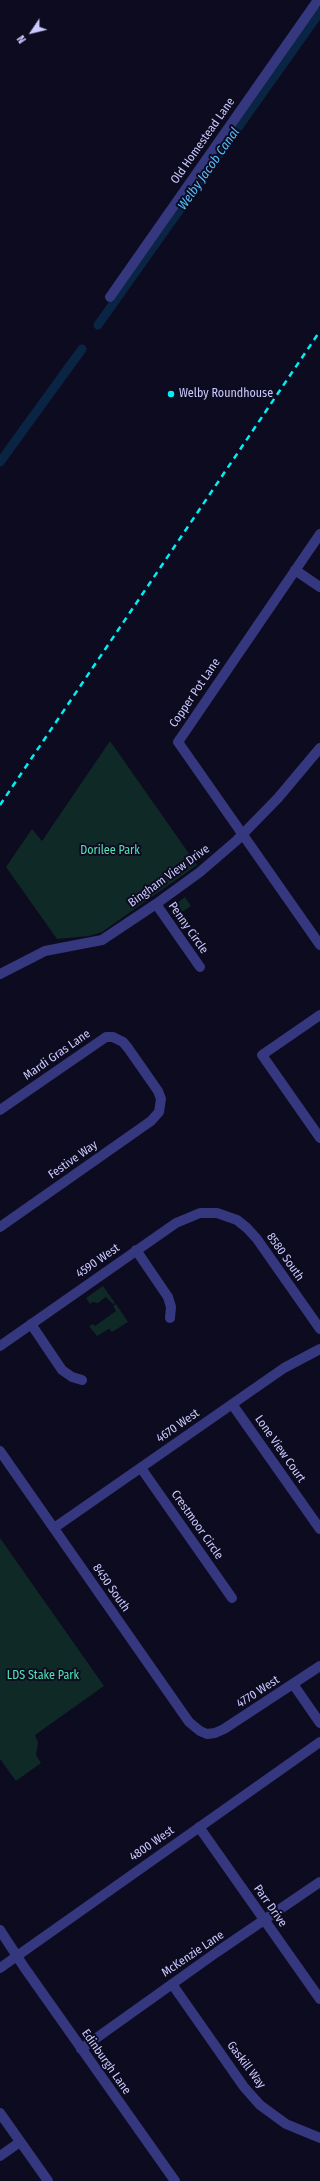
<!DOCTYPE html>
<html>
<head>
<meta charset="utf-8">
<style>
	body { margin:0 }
	#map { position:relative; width:320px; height:2181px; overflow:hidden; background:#0d0b1f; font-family:"Fira Sans Condensed",sans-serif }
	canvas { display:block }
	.north { position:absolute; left:12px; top:12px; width:40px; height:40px; -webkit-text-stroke:3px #0d0b1f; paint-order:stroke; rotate:235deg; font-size:11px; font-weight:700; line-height:16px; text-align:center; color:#cbc9ff }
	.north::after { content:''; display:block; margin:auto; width:14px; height:18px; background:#cbc9ff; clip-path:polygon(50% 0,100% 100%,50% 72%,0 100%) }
</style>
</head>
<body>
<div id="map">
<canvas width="320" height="2181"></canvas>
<div class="north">N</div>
</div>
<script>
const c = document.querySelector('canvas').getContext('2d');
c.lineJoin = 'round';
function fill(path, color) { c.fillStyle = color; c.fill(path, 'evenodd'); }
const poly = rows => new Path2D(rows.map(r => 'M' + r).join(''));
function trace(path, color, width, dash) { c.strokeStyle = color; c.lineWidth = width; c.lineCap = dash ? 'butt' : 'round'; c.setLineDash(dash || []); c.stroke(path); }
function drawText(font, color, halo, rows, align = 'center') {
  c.font = font + ' "Fira Sans Condensed",sans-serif'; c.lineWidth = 4; c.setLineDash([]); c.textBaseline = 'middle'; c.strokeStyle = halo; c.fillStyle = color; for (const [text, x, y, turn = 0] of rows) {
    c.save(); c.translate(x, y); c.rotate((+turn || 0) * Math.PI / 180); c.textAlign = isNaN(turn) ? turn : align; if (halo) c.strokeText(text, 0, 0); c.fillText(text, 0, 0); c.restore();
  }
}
fill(poly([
	[110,741,197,865,102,932,89,936,57,939,6,867,32,829,42,841],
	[185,897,191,906,176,916,171,910,172,907],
	[103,1286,115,1303,113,1304,106,1297,98,1303,93,1302,90,1304,86,1298],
	[116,1304,128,1322,112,1332,109,1329,97,1336,89,1326,93,1324,95,1326,116,1311,113,1306],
	[0,1538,104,1686,35,1735,38,1743,36,1755,41,1763,16,1781,0,1759]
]), '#0e2926');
trace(poly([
	[98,325,320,12],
	[0,462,82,349]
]), '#0a2444', 9);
trace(poly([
	[110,297,318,0],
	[320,534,178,742,320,945],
	[295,570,320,587],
	[156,904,200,967],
	[0,974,45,951,102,940,156,904,200,872,236,841,278,798,320,748],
	[320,1015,262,1055,320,1138],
	[0,1110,106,1037,113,1037,123,1042,128,1048,158,1091,161,1099,159,1112,151,1121,0,1227],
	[136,1250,168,1297,171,1307,170,1318],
	[31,1324,62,1370,72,1377,82,1380],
	[0,1346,176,1223,200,1213,217,1213,237,1220,247,1228,257,1239,320,1329],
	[232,1404,320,1529],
	[0,1451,189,1722,200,1731,207,1734,215,1733,224,1729,320,1666],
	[141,1468,232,1598],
	[54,1528,284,1368,320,1349],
	[293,1684,320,1723],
	[199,1827,320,1999],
	[0,1930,24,1967,175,2181],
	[0,1968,320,1742],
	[172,1984,244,2087,260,2105,286,2124,320,2138],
	[81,2049,217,1952,320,1882],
	[0,2113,48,2181],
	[0,2156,20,2142]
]), '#35377f', 10);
trace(poly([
	[0,805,320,331]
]), '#00eef4', 2.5, [6, 5]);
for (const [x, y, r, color] of [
	[171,394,4,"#00eef4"]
]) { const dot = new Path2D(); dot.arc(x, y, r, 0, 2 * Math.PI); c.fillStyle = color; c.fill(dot); trace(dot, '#0d0b1f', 1.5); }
drawText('12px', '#cbc9ff', '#0d0b1f', [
	["Old Homestead Lane",203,141,-55],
	["Copper Pot Lane",195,693,-56],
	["Bingham View Drive",169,876,-36],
	["Penny Circle",188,928,55],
	["Mardi Gras Lane",57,1055,-35],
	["Festive Way",73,1160,-35],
	["8580 South",285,1257,55],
	["4590 West",98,1261,-35],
	["4670 West",178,1426,-35],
	["Lone View Court",280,1449,55],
	["Crestmoor Circle",197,1525,55],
	["8450 South",111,1588,55],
	["4770 West",258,1692,-33],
	["4800 West",152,1844,-35],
	["Parr Drive",270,1906,55],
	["McKenzie Lane",193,1954,-34],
	["Edinburgh Lane",106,2062,55],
	["Gaskill Way",246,2065,53]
]);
drawText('12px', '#cbc9ff', '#0d0b1f', [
	["Welby Roundhouse",179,394]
], 'left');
drawText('12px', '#52e2b3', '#0d0b1f', [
	["Dorilee Park",110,851],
	["LDS Stake Park",43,1676]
]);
drawText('italic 13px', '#57beff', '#0d0b1f', [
	["Welby Jacob Canal",209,169,-55]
]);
</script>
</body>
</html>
